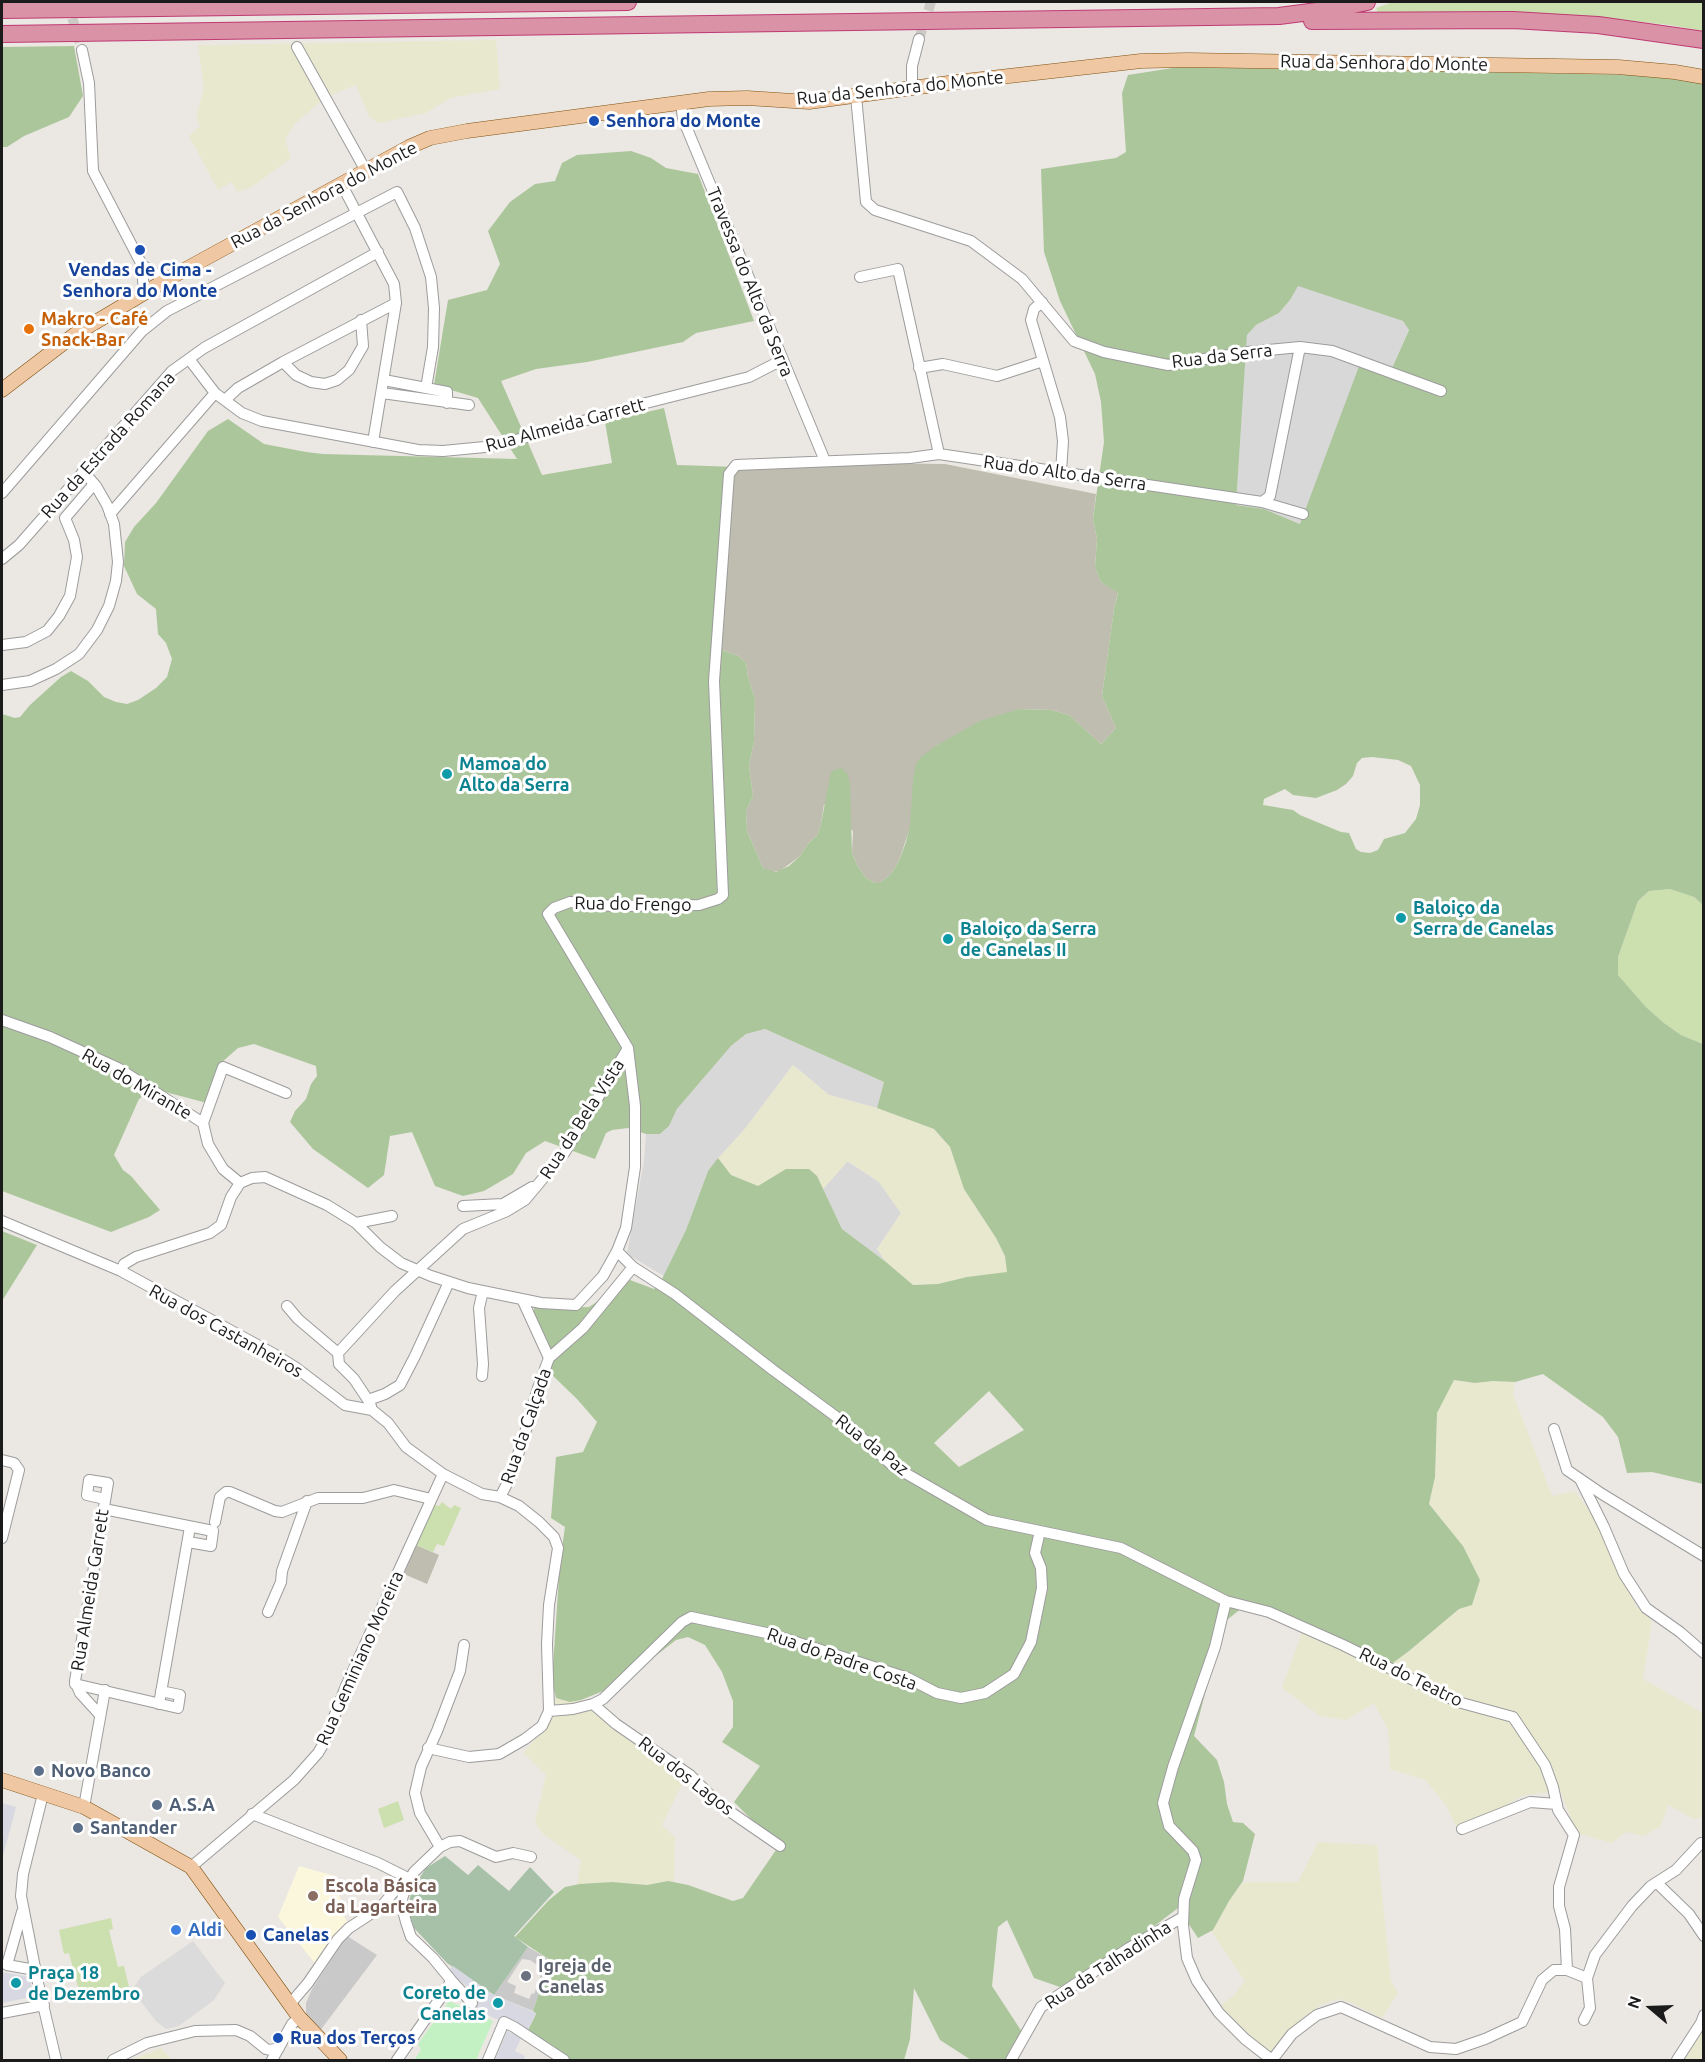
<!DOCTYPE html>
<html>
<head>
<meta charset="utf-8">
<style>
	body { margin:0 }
	#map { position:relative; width:1705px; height:2062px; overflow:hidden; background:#ebe7e2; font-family:Ubuntu,sans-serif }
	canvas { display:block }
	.frame { position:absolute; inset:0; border:3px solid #1b1b1b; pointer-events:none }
	.north { position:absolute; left:1621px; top:1978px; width:60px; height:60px; -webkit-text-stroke:4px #fff; paint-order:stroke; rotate:289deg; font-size:16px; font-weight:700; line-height:24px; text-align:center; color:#1b1b1b }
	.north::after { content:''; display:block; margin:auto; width:21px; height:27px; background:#1b1b1b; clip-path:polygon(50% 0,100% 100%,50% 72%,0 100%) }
</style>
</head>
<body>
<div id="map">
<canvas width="1705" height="2062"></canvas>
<div class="frame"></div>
<div class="north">N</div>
</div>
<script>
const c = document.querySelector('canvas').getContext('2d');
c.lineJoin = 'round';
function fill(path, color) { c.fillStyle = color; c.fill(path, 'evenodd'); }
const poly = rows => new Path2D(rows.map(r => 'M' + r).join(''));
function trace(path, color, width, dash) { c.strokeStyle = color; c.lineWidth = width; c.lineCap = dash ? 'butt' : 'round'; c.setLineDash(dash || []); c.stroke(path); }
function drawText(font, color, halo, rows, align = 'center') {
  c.font = font + ' Ubuntu,sans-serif'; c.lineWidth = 6; c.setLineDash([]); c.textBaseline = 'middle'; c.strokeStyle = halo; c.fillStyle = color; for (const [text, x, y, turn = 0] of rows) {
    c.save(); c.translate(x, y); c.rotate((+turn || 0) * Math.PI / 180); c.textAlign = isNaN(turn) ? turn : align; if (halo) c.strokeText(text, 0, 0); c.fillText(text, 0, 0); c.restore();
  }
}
fill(poly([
	[1297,285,1403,321,1409,329,1388,377,1359,366,1301,524,1264,509,1236,505,1247,335,1256,325,1279,313,1290,300],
	[765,1029,884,1082,877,1108,829,1095,793,1065,744,1130,708,1171,686,1230,664,1276,627,1254,644,1161,646,1134,660,1134,669,1126,677,1109,731,1046,746,1034],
	[847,1161,879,1182,901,1213,877,1249,886,1262,842,1229,823,1189]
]), '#d9d8d8');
fill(poly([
	[299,1866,335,1876,344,1916,348,1923,317,1966,278,1917]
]), '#faf7dc');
fill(poly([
	[347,1936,377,1955,319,2032,306,2014,306,2003,312,1989],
	[528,1947,550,1960,533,2011,494,1995],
	[522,1959,530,1960,543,1969,534,1994,532,1993,529,1999,514,1993,516,1986,507,1982]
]), '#c9c9c9');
fill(poly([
	[849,463,945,464,1096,494,1093,518,1097,539,1095,567,1101,582,1118,592,1114,609,1102,696,1116,728,1101,744,1069,715,1051,710,1019,709,937,745,899,861,891,874,880,883,875,883,866,878,857,865,852,853,853,831,824,804,821,824,818,834,808,844,800,856,780,871,771,872,763,868,747,831,746,811,753,796,749,766,754,741,755,699,748,677,746,663,738,656,722,650,733,474,739,467],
	[416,1545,439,1555,427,1584,404,1574]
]), '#bfbdaf');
fill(poly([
	[496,40,500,89,450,98,426,113,378,123,369,116,356,85,324,98,295,124,285,139,291,158,252,187,237,192,232,182,218,190,189,136,200,126,196,117,204,88,198,45],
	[793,1065,829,1095,877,1108,934,1129,950,1147,964,1189,996,1238,1005,1256,1008,1272,954,1280,938,1284,913,1285,886,1262,877,1249,901,1213,879,1182,848,1161,823,1189,817,1176,764,1182,758,1187,731,1175,718,1158,744,1130],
	[1454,1380,1475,1383,1493,1381,1515,1382,1513,1394,1552,1496,1575,1491,1598,1524,1636,1606,1652,1621,1643,1679,1703,1713,1703,1817,1694,1819,1668,1805,1661,1826,1644,1836,1626,1832,1612,1843,1577,1833,1561,1793,1542,1793,1521,1796,1501,1810,1456,1826,1456,1827,1446,1805,1425,1780,1390,1769,1388,1730,1374,1703,1346,1720,1320,1716,1282,1688,1304,1627,1386,1668,1409,1651,1459,1609,1472,1605,1475,1594,1463,1546,1429,1504,1435,1477,1437,1413],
	[556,1698,570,1702,581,1700,609,1722,688,1772,662,1825,675,1837,674,1882,668,1881,647,1885,612,1882,577,1885,581,1860,543,1834,535,1823,546,1775,523,1753,544,1729],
	[1318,1842,1377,1845,1391,1981,1398,1993,1382,2018,1352,2003,1338,1999,1321,2005,1282,2036,1268,2059,1215,2010,1234,1995,1245,1981,1211,1931,1229,1901,1243,1882,1298,1882],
	[1703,2025,1703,2060,1682,2060],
	[161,2048,172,2060,131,2060]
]), '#e8e8cf');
fill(poly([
	[1393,2,1703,2,1703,31,1670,25,1604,18,1515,12,1379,15,1376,8],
	[1670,889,1694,897,1703,905,1703,1044,1681,1035,1664,1023,1646,1007,1618,975,1618,957,1638,901,1649,891],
	[442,1502,451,1509,454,1505,461,1508,444,1546,437,1544,433,1552,416,1545,435,1505,439,1506],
	[398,1801,404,1820,384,1828,378,1809],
	[111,1918,113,1929,109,1930,118,1967,124,1966,130,1991,82,2002,69,1953,64,1954,59,1930]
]), '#cbe0ae');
fill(poly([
	[74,46,83,96,69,117,24,136,7,147,2,147,2,47],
	[1179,67,1645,75,1703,83,1703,905,1694,897,1670,889,1649,891,1638,901,1618,957,1618,975,1646,1007,1664,1023,1681,1035,1703,1044,1703,1484,1652,1472,1627,1473,1618,1437,1603,1417,1543,1374,1515,1382,1493,1381,1475,1383,1454,1380,1437,1413,1435,1477,1429,1504,1463,1546,1480,1580,1472,1605,1459,1609,1409,1651,1386,1668,1243,1607,1222,1624,1213,1654,1206,1690,1194,1736,1217,1760,1224,1782,1227,1804,1233,1822,1243,1823,1255,1834,1243,1881,1229,1901,1213,1930,1198,1938,1178,1908,1144,1934,1060,1987,1034,1978,1007,1920,998,1927,992,1986,1022,2032,1007,2060,971,2060,940,2040,914,1988,910,2039,904,2060,567,2060,527,2032,536,2014,533,2011,550,1960,515,1937,549,1900,565,1887,580,1884,612,1882,647,1885,668,1881,688,1885,733,1901,743,1898,776,1850,764,1832,734,1802,760,1766,722,1742,733,1727,733,1701,722,1672,705,1645,688,1637,676,1640,618,1685,581,1700,570,1702,556,1698,552,1681,560,1562,565,1527,551,1518,556,1457,583,1452,597,1422,577,1399,549,1372,534,1328,534,1306,554,1308,589,1307,630,1280,654,1289,661,1281,686,1230,708,1171,718,1158,731,1175,758,1186,786,1169,809,1169,817,1176,842,1229,886,1262,913,1285,938,1284,967,1277,1007,1272,1005,1256,996,1238,964,1189,950,1147,934,1129,877,1108,884,1082,765,1029,746,1034,731,1046,677,1109,669,1126,660,1134,646,1134,628,1128,612,1130,606,1133,595,1159,545,1141,526,1153,513,1174,484,1191,463,1196,435,1186,412,1132,390,1136,384,1175,368,1188,313,1149,290,1122,295,1111,306,1099,311,1084,317,1076,316,1066,254,1044,238,1048,221,1063,207,1103,154,1089,139,1099,114,1155,123,1170,131,1176,160,1210,149,1217,111,1232,2,1191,2,714,15,718,20,717,30,705,61,677,71,671,88,681,104,697,116,702,127,704,138,700,156,688,167,677,172,659,166,643,158,634,156,609,137,594,124,566,125,542,134,527,156,503,208,431,228,419,264,444,306,452,323,454,517,459,478,398,434,385,448,300,487,290,500,264,488,231,510,202,535,184,555,181,562,163,577,155,631,151,651,158,666,168,698,174,754,321,696,333,683,342,587,362,536,369,501,381,542,475,612,463,605,422,664,408,677,465,739,467,733,474,722,650,738,656,746,663,748,677,755,699,754,741,749,766,753,796,746,811,747,831,763,868,776,872,789,866,800,856,808,844,818,834,821,824,830,776,832,771,841,768,845,771,848,775,850,786,852,853,857,865,866,878,875,883,880,883,891,874,899,861,906,842,910,825,913,780,916,764,921,757,937,745,980,721,1019,709,1051,710,1069,715,1101,744,1116,728,1102,696,1114,609,1118,593,1101,582,1095,567,1097,539,1093,518,1104,442,1101,402,1095,374,1060,301,1044,252,1041,169,1116,158,1126,152,1122,93,1128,75],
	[1298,286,1403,321,1409,330,1388,377,1359,366,1300,524,1264,509,1236,505,1247,335,1256,325,1279,313,1290,300],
	[1372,757,1398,760,1411,766,1420,785,1420,805,1416,819,1405,833,1384,839,1378,850,1370,853,1361,852,1356,849,1349,833,1341,832,1300,815,1293,810,1263,805,1264,799,1285,789,1293,795,1316,798,1337,790,1346,784,1353,776,1357,763,1362,758],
	[989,1391,1024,1430,959,1467,934,1443],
	[2,1231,37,1245,2,1301]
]), '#acc69c');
fill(poly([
	[445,1856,468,1875,478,1865,509,1891,530,1867,554,1892,514,1936,528,1947,494,1995,447,1963,414,1928,409,1911,410,1897,413,1888,426,1868]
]), '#a6c1a8');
fill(poly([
	[449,2001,493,2021,476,2060,414,2060,421,2050,418,2044]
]), '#c4f1c3');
fill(poly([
	[193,1941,225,1983,214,2000,179,2026,166,2029,156,2021,132,1990,141,1977]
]), '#dbdbdb');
fill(poly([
	[2,1803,16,1807,3,1856,2,1855],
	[453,1966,494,1995,536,2013,527,2032,471,2008,477,1996,449,1970],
	[2,1972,29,1977,32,1988,31,1993,26,1998,2,2003],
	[507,2031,521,2038,515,2051,525,2056,523,2060,495,2060]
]), '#d7d8e1');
trace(poly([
	[68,4,82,50],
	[919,39,931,2]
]), '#ccc8c4', 10, [10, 5]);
const minor = poly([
	[297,47,366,171],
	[82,50,89,83,93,171,142,265,144,293],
	[912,88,912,66,919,39],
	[856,96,866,202,875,210,971,241,1022,279,1074,341,1104,352,1168,365,1247,352,1300,347,1332,351,1441,391],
	[681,102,683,119,825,461],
	[342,185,394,284,396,303,373,442],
	[142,265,166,280],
	[860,277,898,269,939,454],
	[1042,302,1034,309,1031,320,1060,417,1063,441,1061,472],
	[189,359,215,393,242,413,262,421,418,450,443,451,495,446,646,403,749,377,782,360],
	[283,362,296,375,311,382,325,384,337,380,349,370,363,346,361,320],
	[919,368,943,364,997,376,1043,361],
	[384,380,447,392,447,403],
	[382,393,469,405],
	[225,400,238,388,283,362,396,303],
	[2,493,142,331,167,311,397,192,415,228,431,277,434,308,433,347,426,388],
	[1262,502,1270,496,1300,347],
	[110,514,215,393],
	[2,559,19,545,172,371,204,348,378,252],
	[2,645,26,642,47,631,59,616,70,596,77,557,74,540,65,518,94,484],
	[2,685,30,681,56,669,79,654,97,630,109,606,116,581,118,562,114,524,107,505,96,486,83,471],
	[2,1020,50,1037,118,1068,203,1123,208,1144,223,1169,240,1183],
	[203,1123,223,1067,286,1093],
	[463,1206,503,1204,532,1187],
	[2,1221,121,1271,274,1354,295,1367,345,1405,372,1410,388,1423,406,1447,443,1474,482,1494,500,1497,519,1506,539,1522,554,1537,558,1548,549,1605,547,1644,549,1711,542,1726,525,1739,499,1754,469,1757,428,1748],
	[356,1223,392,1216],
	[617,1251,633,1267,675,1294,773,1370,850,1427,893,1466,987,1520,1121,1548,1226,1601,1269,1612,1343,1645,1458,1702,1513,1717,1545,1765,1553,1787,1558,1810,1574,1835,1559,1887,1559,1906,1565,1929,1567,1970],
	[121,1271,124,1264,136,1257,210,1233,221,1225,231,1197,240,1183,252,1178,265,1177,327,1205,356,1223,380,1247,401,1263,431,1276,468,1288,541,1303,576,1305,603,1276,617,1251,626,1228,635,1167,635,1106,628,1048,548,914,554,908,570,902,613,906,699,905,718,899,723,895,714,681,729,474,736,465,910,458,939,454,1262,502,1303,514],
	[287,1306,298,1319,338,1353],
	[549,1358,583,1328,633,1267],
	[482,1376,483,1364,479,1308,483,1291],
	[368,1400,385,1394,400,1385,415,1356,449,1282],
	[372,1410,370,1403,354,1379,339,1364,338,1353,395,1291,463,1229,507,1211,525,1200,565,1152,628,1048],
	[1554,1429,1567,1470,1602,1494,1704,1556],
	[2,1460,14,1463,19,1470,2,1538],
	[1580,1479,1604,1527,1624,1574,1646,1608,1680,1632,1704,1653],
	[500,1497,509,1480,523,1440,538,1388,549,1358,522,1299],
	[104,1509,213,1531,211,1546,188,1542],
	[215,1522,220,1497,226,1492,230,1492,275,1511,282,1512,318,1498,363,1498,394,1490,431,1499],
	[1226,1601,1215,1647,1173,1767,1163,1803,1169,1826,1193,1851,1196,1860,1184,1899,1183,1925,1187,1958,1197,1981,1219,2013,1245,2039,1272,2060],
	[268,1612,281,1582,282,1571,307,1501],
	[75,1684,178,1708,180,1695,161,1691],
	[159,1704,190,1527],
	[593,1704,616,1724,690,1775,719,1804,780,1846],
	[549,1711,573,1709,593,1704,603,1699,682,1622,691,1617,771,1634,908,1678,937,1693,961,1698,985,1693,1014,1674,1031,1642,1042,1588,1041,1568,1035,1553,1040,1531],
	[100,1715,80,1693,75,1681,108,1483,89,1480,87,1495,105,1499],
	[43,1794,23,1874,21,1896,38,1983,56,2060],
	[84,1807,105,1690],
	[252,1814,378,1863,410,1879],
	[1462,1829,1530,1802,1557,1804],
	[440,1847,420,1813,415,1793,421,1767,437,1731,460,1671,464,1645],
	[191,1867,294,1780,318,1753,324,1743,346,1686,443,1474],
	[1657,1883,1689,1914,1704,1936],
	[22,1912,7,1965,35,1970],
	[451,1980,472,2003],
	[290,2004,308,1983,338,1939,349,1928,381,1907,396,1889,404,1893],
	[2,2013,44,2005],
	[1584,2020,1590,2008,1587,1978,1595,1955,1632,1906,1651,1886,1676,1870,1701,1843,1704,1843],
	[113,2060,147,2043,195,2031,236,2030,250,2036,266,2049,270,2050,279,2048],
	[272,2060,292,2024,299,2017],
	[397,2060,448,1987,451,1980,433,1958,411,1937,406,1922,401,1903,406,1885,414,1872,440,1847,450,1842,460,1841,496,1857,513,1853,531,1857],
	[488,2060,504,2022,514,2027,564,2060],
	[1011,2060,1041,2007,1129,1948,1183,1917],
	[1272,2060,1292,2034,1317,2015,1341,2007,1430,2047,1456,2049,1485,2039,1522,2022,1542,1980,1554,1970,1567,1970,1587,1978],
	[1677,2060,1701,2023,1704,2015]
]);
const major = poly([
	[2,390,74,335,166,280,409,147,430,138,467,131,709,99,747,98,809,102,956,82,1141,61,1188,60,1618,67,1675,72,1704,77],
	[2,1780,84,1807,191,1867,299,2017,340,2060]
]);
const highway = poly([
	[2,10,628,2],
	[1312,21,1513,20,1598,25,1704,40],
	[2,34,1279,16,1333,9,1367,2]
]);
trace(minor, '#9c9c9c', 12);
trace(major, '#805212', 15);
trace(highway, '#bf3973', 18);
trace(minor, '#fff', 10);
trace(major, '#efc8a3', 14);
trace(highway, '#da93a6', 16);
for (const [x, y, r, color] of [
	[594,121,6,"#1a4fb4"],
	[140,250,6,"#1a4fb4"],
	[29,329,6,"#e8710a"],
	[447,774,6,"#0f9aa8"],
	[1401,918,6,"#0f9aa8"],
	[948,939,6,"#0f9aa8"],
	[39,1771,6,"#5c6f8a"],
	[157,1805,6,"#5c6f8a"],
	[78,1828,6,"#5c6f8a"],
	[313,1896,6,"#8d6e63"],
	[176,1930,6,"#3f7fe0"],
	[251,1935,6,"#1a4fb4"],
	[526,1976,6,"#6b7280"],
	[16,1983,6,"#0f9aa8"],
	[498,2003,6,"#0f9aa8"],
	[278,2038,6,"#1a4fb4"]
]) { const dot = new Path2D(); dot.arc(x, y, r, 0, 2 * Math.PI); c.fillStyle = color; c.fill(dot); trace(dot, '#fff', 2); }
drawText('18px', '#1b1b1b', '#fff', [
	["Rua da Senhora do Monte",1384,63,1],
	["Rua da Senhora do Monte",900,88,-6],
	["Rua da Senhora do Monte",324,195,-28],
	["Travessa do Alto da Serra",750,282,68],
	["Rua da Serra",1222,356,-7],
	["Rua Almeida Garrett",565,425,-15],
	["Rua da Estrada Romana",108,445,-48],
	["Rua do Alto da Serra",1065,473,8],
	["Rua do Frengo",633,904,1],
	["Rua do Mirante",137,1084,30],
	["Rua da Bela Vista",582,1119,-57],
	["Rua dos Castanheiros",226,1331,29],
	["Rua da Calçada",526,1426,-71],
	["Rua da Paz",872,1445,38],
	["Rua Almeida Garrett",90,1590,-81],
	["Rua Geminiano Moreira",360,1658,-66],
	["Rua do Padre Costa",842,1659,19],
	["Rua do Teatro",1411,1677,26],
	["Rua dos Lagos",686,1776,38],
	["Rua da Talhadinha",1108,1965,-33]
]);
drawText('bold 18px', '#164399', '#fff', [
	["Senhora do Monte",606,121],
	["Vendas de Cima -",140,270,"center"],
	["Senhora do Monte",140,291,"center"],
	["Canelas",263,1935],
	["Rua dos Terços",290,2038]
], 'left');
drawText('bold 18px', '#c56008', '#fff', [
	["Makro - Café",41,319],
	["Snack-Bar",41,340]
], 'left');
drawText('bold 18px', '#0d838f', '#fff', [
	["Mamoa do",459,764],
	["Alto da Serra",459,785],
	["Baloiço da",1413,908],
	["Serra de Canelas",1413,929],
	["Baloiço da Serra",960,929],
	["de Canelas II",960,950],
	["Praça 18",28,1973],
	["de Dezembro",28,1994],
	["Coreto de",486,1993,"right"],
	["Canelas",486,2014,"right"]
], 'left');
drawText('bold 18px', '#4e5e75', '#fff', [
	["Novo Banco",51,1771],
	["A.S.A",169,1805],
	["Santander",90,1828]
], 'left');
drawText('bold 18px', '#785e54', '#fff', [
	["Escola Básica",325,1886],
	["da Lagarteira",325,1907]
], 'left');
drawText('bold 18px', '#366cbe', '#fff', [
	["Aldi",188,1930]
], 'left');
drawText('bold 18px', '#5b616d', '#fff', [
	["Igreja de",538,1966],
	["Canelas",538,1987]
], 'left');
</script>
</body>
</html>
